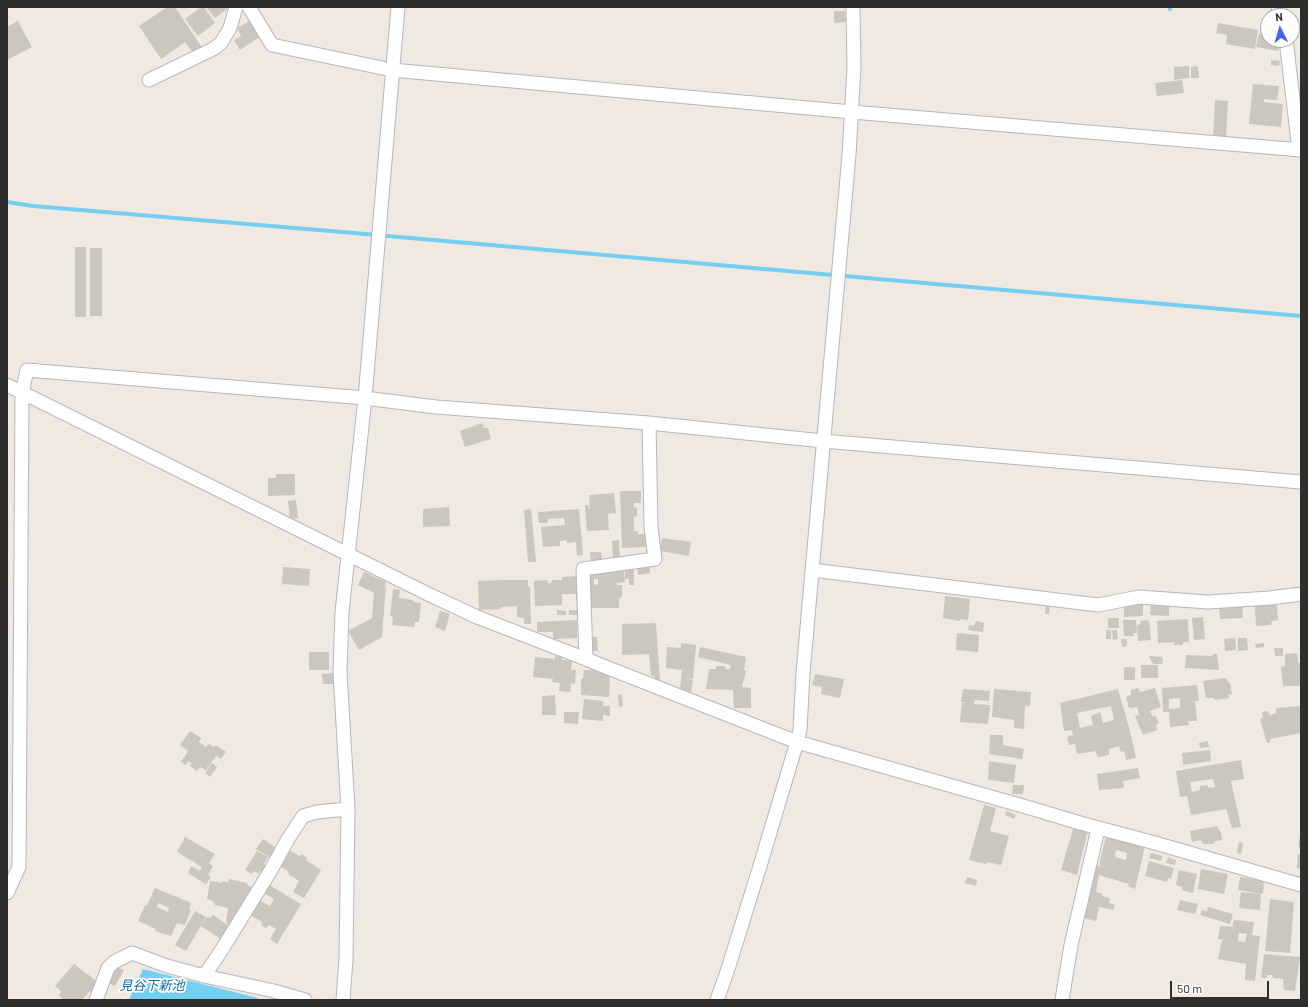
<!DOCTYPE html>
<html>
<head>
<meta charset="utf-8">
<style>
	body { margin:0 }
	#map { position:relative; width:1308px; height:1007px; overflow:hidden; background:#efe9e1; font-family:Barlow,sans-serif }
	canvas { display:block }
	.frame { position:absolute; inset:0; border:8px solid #2e2e2e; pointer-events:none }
	.north { position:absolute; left:1260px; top:8px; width:40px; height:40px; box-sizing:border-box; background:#fff; border:1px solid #ababab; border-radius:50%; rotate:355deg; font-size:11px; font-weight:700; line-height:16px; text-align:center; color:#2e2e2e }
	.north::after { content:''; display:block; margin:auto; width:14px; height:18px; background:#4264fb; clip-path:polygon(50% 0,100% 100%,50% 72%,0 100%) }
	.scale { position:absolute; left:1170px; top:981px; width:99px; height:18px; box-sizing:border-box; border:2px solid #2e2e2e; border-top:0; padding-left:5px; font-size:12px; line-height:14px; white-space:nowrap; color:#2e2e2e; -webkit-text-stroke:3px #fff; paint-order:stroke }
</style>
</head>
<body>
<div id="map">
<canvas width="1308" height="1007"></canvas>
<div class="frame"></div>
<div class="north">N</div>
<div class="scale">50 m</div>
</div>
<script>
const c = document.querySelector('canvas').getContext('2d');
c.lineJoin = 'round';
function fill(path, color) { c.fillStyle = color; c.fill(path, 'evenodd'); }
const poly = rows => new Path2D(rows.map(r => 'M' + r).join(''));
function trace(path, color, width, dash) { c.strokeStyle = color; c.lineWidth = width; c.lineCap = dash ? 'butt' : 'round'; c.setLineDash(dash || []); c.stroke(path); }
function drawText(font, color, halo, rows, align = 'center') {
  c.font = font + ' Barlow,"Noto Sans JP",sans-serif'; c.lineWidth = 3.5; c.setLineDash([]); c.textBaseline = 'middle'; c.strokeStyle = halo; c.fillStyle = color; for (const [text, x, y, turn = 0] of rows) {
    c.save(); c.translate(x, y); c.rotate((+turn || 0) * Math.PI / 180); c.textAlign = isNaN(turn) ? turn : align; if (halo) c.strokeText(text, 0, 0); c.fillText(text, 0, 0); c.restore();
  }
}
fill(poly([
	[143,969,258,998,257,1000,129,1000]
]), '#75cff0');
trace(poly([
	[1170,7,1170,9],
	[7,202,33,206,342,232,1301,316]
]), '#75cff0', 4);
fill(poly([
	[167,7,175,7,203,49,195,55,185,42,161,59,139,26],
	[201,7,204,7,215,23,198,36,185,19],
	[206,7,230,7,215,18],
	[834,11,845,11,846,22,834,23],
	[18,21,32,47,7,60,7,27],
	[249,21,260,37,240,50,234,40,241,36,237,28],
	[1218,23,1258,30,1255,49,1226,44,1227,35,1216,33],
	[1259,34,1268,35,1268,40,1280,40,1278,51,1256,47],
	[1271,60,1280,61,1279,66,1271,65],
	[1189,66,1189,78,1174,80,1174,67],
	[1198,66,1199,78,1191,78,1191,67],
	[1182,80,1184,93,1157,96,1155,83],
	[1253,84,1279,86,1277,100,1264,99,1264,102,1283,104,1281,127,1249,124],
	[1215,100,1228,101,1226,139,1213,138],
	[75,247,86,247,86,317,75,317],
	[90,248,102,248,102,316,90,316],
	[482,423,484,428,488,428,491,439,465,447,460,431],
	[276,474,295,474,295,495,268,496,268,478,276,478],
	[620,491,641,491,641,503,634,503,634,507,637,508,637,516,634,517,634,531,628,532,638,531,638,534,646,534,647,547,622,548],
	[614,493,616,513,608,514,609,530,587,531,585,505,588,505,590,510,589,495],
	[296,500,298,518,290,519,288,501],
	[449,507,450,526,423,527,423,509],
	[531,509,536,562,528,562,524,510],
	[579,509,583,555,577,556,576,542,567,543,567,540,560,541,560,546,543,547,541,527,565,525,564,518,548,519,547,523,539,523,538,512],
	[662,538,691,542,689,556,660,551],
	[619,540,620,559,613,560,612,541],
	[590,552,601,552,602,561,591,562],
	[650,564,650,573,638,575,637,565],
	[623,565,625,582,617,583,617,585,622,585,622,597,619,598,619,608,589,608,588,570],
	[594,579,598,579,598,584,594,585],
	[283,567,310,569,309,586,282,584],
	[625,570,634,570,634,585,629,585,629,579,625,579],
	[364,572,386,582,382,592,386,584,382,637,359,650,348,631,372,618,374,593,358,585],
	[579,576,580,600,576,601,576,594,562,594,562,605,535,606,534,581,547,580,548,583,551,583,552,580,562,580,562,577],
	[501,580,528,580,528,587,530,587,531,624,524,624,524,618,517,617,517,606,501,607,501,609,479,610,478,581,501,580,501,590],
	[393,589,400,590,399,598,413,600,413,602,421,603,419,622,415,622,414,627,392,625,393,617,390,616],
	[945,596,970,599,968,620,960,619,960,621,943,618],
	[1151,602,1169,603,1169,616,1150,615],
	[1046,603,1050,604,1049,614,1045,614],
	[1143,603,1143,616,1124,617,1124,604],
	[1277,604,1278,620,1272,621,1271,625,1256,626,1255,606],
	[1242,605,1243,618,1220,619,1219,606],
	[557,610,566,611,566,615,557,615],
	[569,610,579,610,579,615,569,615],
	[440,611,450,614,445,631,435,627],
	[1203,617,1205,639,1194,640,1192,618],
	[1108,618,1119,618,1119,628,1108,628],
	[1188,619,1189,642,1183,642,1183,645,1174,645,1174,642,1158,643,1157,621],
	[577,620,577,638,553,639,553,632,537,632,537,622],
	[1123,620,1136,620,1137,633,1133,633,1134,636,1124,636],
	[1149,620,1151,640,1138,641,1137,625,1141,624,1140,621],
	[976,621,984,623,983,632,968,630,969,625,974,626],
	[654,623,656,624,660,680,657,681,655,680,654,676,651,676,649,654,622,655,622,624],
	[1106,630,1111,630,1111,639,1106,639],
	[1112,630,1117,630,1118,639,1113,640],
	[957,633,979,635,978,652,956,650],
	[589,637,597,637,598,651,590,651],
	[1235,638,1236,650,1225,651,1224,639],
	[1238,638,1247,638,1248,650,1238,651],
	[1121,639,1127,639,1127,646,1122,647],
	[681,643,696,645,693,679,684,678,693,680,691,693,680,688,682,670,666,668,667,647,681,648],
	[1264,643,1264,647,1256,648,1255,644],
	[700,647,746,657,744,670,746,671,742,687,751,688,751,708,734,708,733,690,706,689,709,669,716,669,716,666,725,666,726,669,730,669,731,665,698,657],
	[1274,648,1283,648,1283,656,1275,656],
	[309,652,329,652,329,670,309,670],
	[1297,653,1298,663,1301,663,1301,686,1283,686,1281,667,1285,666,1285,654],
	[1213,654,1217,654,1219,670,1185,668,1186,655,1212,656],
	[555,656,562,657,562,660,572,661,571,670,576,670,575,684,571,683,570,692,559,691,560,683,552,682,553,679,533,677,535,657,555,659],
	[1149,656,1162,657,1163,664,1153,664],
	[1141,665,1158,665,1158,678,1141,678],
	[1124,667,1135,667,1135,680,1124,680],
	[584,670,594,670,610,676,609,697,581,695,581,679,591,679,583,679],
	[333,673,334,684,323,684,322,674],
	[815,674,844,679,840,698,821,694,822,687,812,685],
	[1226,678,1228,682,1230,683,1232,694,1228,695,1229,698,1215,700,1214,698,1206,698,1203,681],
	[1197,685,1199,701,1195,701,1197,721,1188,721,1189,725,1170,727,1169,712,1163,712,1162,688],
	[1180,698,1180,708,1169,709,1169,699],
	[1138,688,1140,692,1155,688,1161,707,1150,711,1153,717,1155,715,1159,723,1156,725,1157,730,1143,735,1135,716,1139,715,1137,707,1129,708,1126,697,1131,695,1131,690],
	[963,689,990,691,989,701,975,700,974,704,990,705,988,724,960,722,962,703,967,703,961,702],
	[994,689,1031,692,1030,706,1025,706,1024,729,1014,728,1014,720,992,717],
	[1118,689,1130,731,1136,758,1126,760,1124,751,1121,752,1119,746,1109,749,1109,755,1098,757,1095,751,1077,754,1075,744,1069,745,1067,737,1073,735,1072,730,1064,731,1060,703],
	[1111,706,1114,720,1103,723,1100,712,1091,716,1093,725,1080,728,1077,713],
	[622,694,623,706,619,707,618,695],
	[555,695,556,715,542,715,542,696],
	[584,699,603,701,603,706,610,706,610,716,603,715,603,721,582,719],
	[1301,706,1301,733,1270,739,1270,742,1267,743,1260,719,1263,718,1262,712,1268,711,1270,715,1276,713,1276,708],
	[564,712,579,712,578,724,564,723],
	[190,731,201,738,199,742,206,747,209,744,214,747,216,745,226,752,221,759,216,756,206,770,200,767,197,771,190,766,192,763,188,761,186,765,181,762,188,751,180,745],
	[990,735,1003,735,1003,745,1024,749,1022,759,989,754],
	[1208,741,1209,747,1200,748,1199,743],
	[1210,750,1211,761,1183,765,1182,753],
	[1241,760,1244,779,1231,781,1241,827,1232,828,1226,809,1191,815,1187,796,1180,797,1176,771],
	[1213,779,1215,787,1209,788,1207,785,1200,786,1200,790,1192,792,1190,782],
	[989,761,1016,765,1014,783,988,780],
	[212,763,217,767,210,777,205,773],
	[1138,768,1140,778,1123,781,1124,788,1099,790,1097,774],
	[1013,785,1024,785,1023,794,1012,794],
	[984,805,996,808,990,831,1009,836,1001,865,987,862,986,864,969,860],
	[1006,811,1016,815,1014,819,1005,815],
	[1074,826,1088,830,1077,875,1061,870],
	[1217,826,1219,830,1221,832,1222,840,1215,841,1213,844,1203,844,1201,840,1192,842,1190,831],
	[1106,836,1145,846,1135,889,1128,886,1129,884,1099,875,1096,892,1102,894,1102,896,1110,898,1109,903,1115,905,1113,910,1099,907,1096,921,1083,918,1094,865,1103,867,1099,865],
	[1116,850,1127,853,1126,860,1115,857],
	[1300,836,1301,836,1301,848,1298,847],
	[185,837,215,854,209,863,213,866,208,875,211,877,206,884,188,873,191,866,200,871,202,867,177,852],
	[263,839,278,849,272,859,256,849],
	[1239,842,1243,843,1241,854,1237,853],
	[285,848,300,856,302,854,307,858,306,860,321,870,304,898,293,892,299,881,288,874,289,872,276,864],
	[257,851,268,857,264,864,266,866,263,872,260,871,259,874,254,871,252,874,245,870],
	[1151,853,1163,856,1161,861,1149,858],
	[1298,854,1301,854,1301,869,1297,868],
	[1168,857,1176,860,1175,865,1166,863],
	[1149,861,1174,868,1171,879,1168,878,1167,882,1145,876],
	[1201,869,1228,874,1224,894,1198,889],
	[1179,870,1197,874,1193,893,1182,890,1182,887,1176,885],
	[967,877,977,880,976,886,965,883],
	[1240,877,1264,881,1263,894,1238,890],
	[229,879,247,883,248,886,253,887,253,896,246,897,244,907,240,907,238,917,231,927,226,922,228,908,215,905,214,902,207,899,210,881,222,883,223,881,228,882],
	[266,883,301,904,277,944,270,939,276,929,269,925,266,928,261,925,262,922,248,914,257,899,270,906,274,899,261,891],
	[155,888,191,903,189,909,191,910,185,925,177,923,171,936,155,931,156,929,138,921,145,905,147,905],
	[159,903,169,908,168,912,157,907],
	[1241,892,1261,894,1260,910,1239,908],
	[1270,899,1294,902,1290,953,1265,951],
	[1180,900,1198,904,1195,914,1177,910],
	[1208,907,1233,914,1230,924,1200,915,1202,910,1207,911],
	[195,911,206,917,186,951,175,945],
	[213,915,231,927,223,940,201,926,207,917,210,918],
	[1234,920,1254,922,1252,935,1260,936,1255,981,1245,980,1246,964,1218,959,1222,940,1229,940,1218,939,1220,926,1232,927],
	[1239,933,1247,934,1245,942,1238,941],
	[1264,954,1300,957,1295,991,1284,990,1283,979,1273,978,1272,975,1267,975,1267,978,1261,978],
	[74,964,99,983,92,992,90,991,82,1000,64,1000,59,996,61,991,55,986],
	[117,967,124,970,115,986,108,983]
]), '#cbc7bf');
const minor = poly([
	[249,7,272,45,392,70,852,112,1301,150],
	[1278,7,1282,16],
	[1286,40,1299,150],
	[149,80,213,49,221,43,230,28,236,7],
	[7,385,428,594,477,617,586,659,603,666,797,742,1030,808,1080,823,1155,843,1301,885],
	[812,570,1098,605,1139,597,1208,602,1270,598,1301,594],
	[586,659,583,569,655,559,651,527,649,423],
	[7,893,19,867,22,393,27,370,365,398,436,407,649,423,823,441,1301,482],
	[204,976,274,991,305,1000],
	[96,1000,108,968,114,962,132,953,167,966,204,976,221,951,271,870,288,839,303,816,317,812,348,809],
	[343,1000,346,959,348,809,340,672,342,612,365,398,398,7],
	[717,1000,727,972,760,866,797,742,800,730,803,673,849,155,854,68,853,7],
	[1062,1000,1071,945,1098,829]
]);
trace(minor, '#b4b7c1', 15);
trace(minor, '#fff', 13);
drawText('italic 13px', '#0d6fa3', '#fff', [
	["見谷下新池",152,986]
]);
</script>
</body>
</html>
